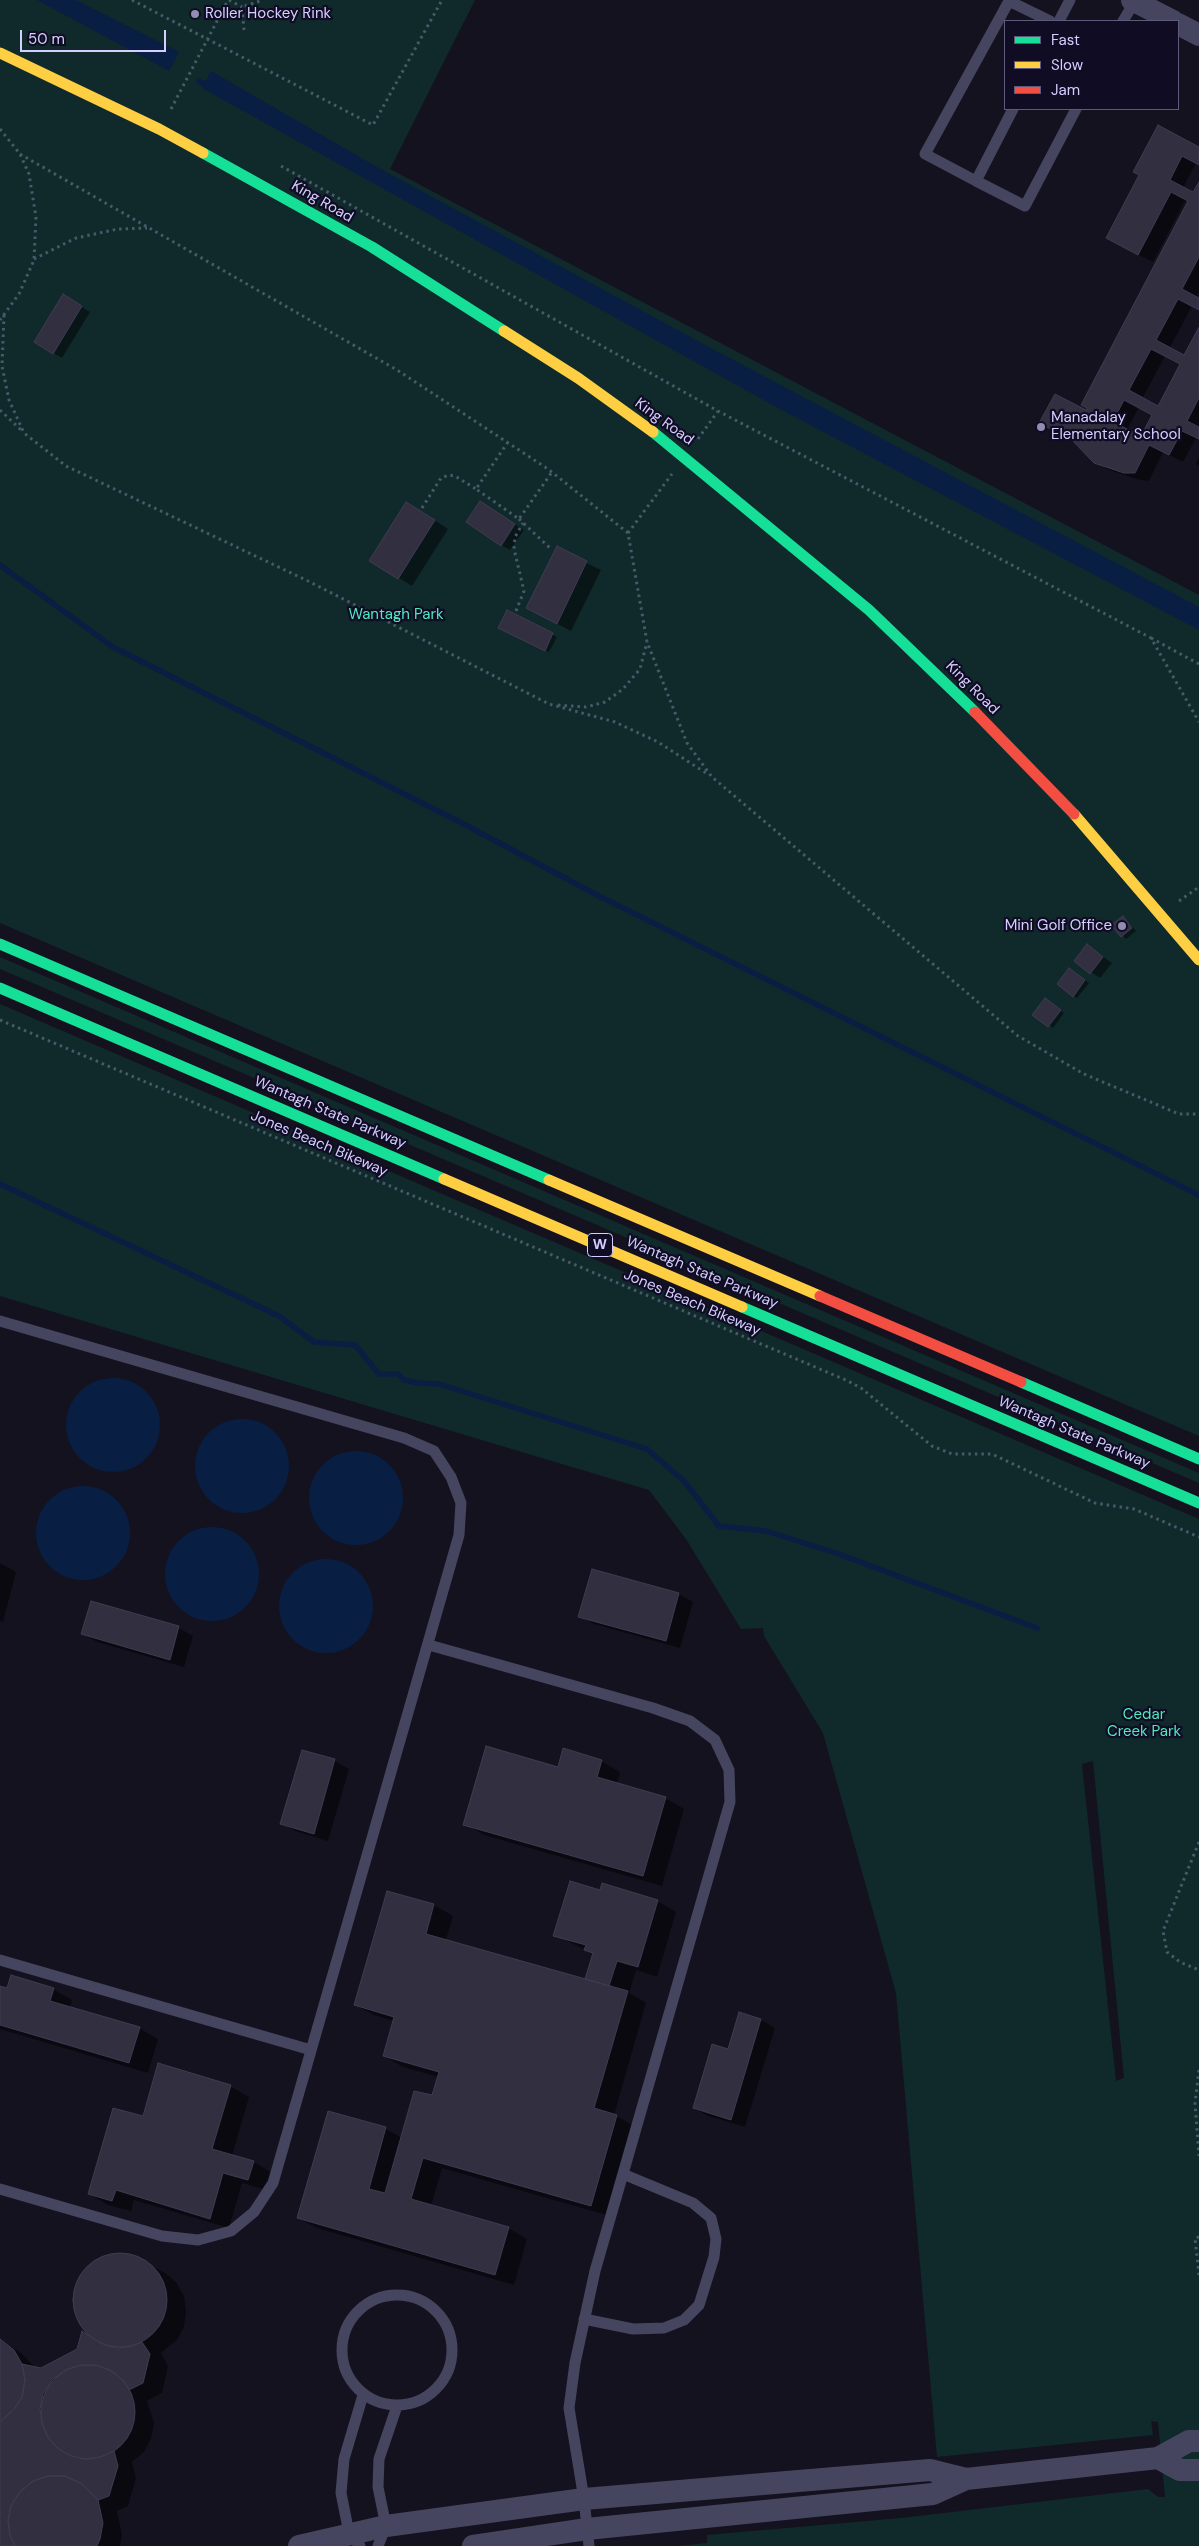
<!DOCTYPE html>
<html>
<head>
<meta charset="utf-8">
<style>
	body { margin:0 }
	#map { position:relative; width:1199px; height:2546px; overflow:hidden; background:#14121e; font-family:"DM Sans",sans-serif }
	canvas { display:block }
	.legend { position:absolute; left:1004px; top:20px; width:175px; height:90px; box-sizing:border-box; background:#100c24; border:1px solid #5e5a7c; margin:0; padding:6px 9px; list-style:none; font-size:15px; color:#d4cfff }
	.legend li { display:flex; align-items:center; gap:10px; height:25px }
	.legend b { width:25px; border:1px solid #5e5a7c }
	.scale { position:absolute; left:20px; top:30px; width:146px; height:22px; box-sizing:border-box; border:2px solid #d4cfff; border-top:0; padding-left:6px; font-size:15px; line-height:18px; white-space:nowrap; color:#d4cfff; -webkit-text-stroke:4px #100c24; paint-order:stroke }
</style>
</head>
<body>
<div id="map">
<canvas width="1199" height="2546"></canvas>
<ul class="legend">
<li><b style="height:6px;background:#16e098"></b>Fast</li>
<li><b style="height:6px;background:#ffcf43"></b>Slow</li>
<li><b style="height:6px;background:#f24e42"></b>Jam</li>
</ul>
<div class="scale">50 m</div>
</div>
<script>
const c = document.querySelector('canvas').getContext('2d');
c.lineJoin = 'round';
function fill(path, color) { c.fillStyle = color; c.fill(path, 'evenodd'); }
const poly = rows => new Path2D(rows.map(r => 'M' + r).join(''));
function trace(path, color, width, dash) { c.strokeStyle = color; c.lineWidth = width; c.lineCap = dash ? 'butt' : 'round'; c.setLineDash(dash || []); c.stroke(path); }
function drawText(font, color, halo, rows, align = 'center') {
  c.font = font + ' "DM Sans",sans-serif'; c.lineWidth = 4.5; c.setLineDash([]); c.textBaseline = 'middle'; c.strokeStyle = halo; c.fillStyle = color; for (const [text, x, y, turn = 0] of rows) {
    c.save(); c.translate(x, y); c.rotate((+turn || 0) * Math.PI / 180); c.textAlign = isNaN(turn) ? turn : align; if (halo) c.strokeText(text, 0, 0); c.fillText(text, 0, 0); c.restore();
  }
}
fill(poly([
	[0,0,475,0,390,169,1199,595,1199,1436,0,923],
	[0,957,1199,1473,1199,1483,0,969],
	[0,1004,1199,1519,1199,2546,677,2546,707,2543,707,2535,901,2518,1148,2489,1158,2497,1165,2497,1158,2422,1151,2421,1153,2435,937,2457,896,1993,823,1733,764,1636,763,1628,741,1629,686,1539,649,1490,0,1296],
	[1093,1761,1124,2078,1116,2081,1082,1764]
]), '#102a2b');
fill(poly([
	[37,0,76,0,179,52,169,71],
	[211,71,377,167,709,347,1199,607,1199,630,780,409,202,88],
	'66 1425a47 47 0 1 1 94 0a47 47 0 1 1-94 0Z',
	'195 1466a47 47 0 1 1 94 0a47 47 0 1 1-94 0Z',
	'309 1498a47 47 0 1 1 94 0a47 47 0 1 1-94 0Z',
	'36 1533a47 47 0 1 1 94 0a47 47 0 1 1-94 0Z',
	'165 1574a47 47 0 1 1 94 0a47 47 0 1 1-94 0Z',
	'279 1606a47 47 0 1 1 94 0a47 47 0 1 1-94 0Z'
]), '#081e43');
fill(poly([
	[1199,148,1199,164,1196,163,1183,188,1194,194,1199,184,1199,292,1196,298,1199,299,1199,309,1192,306,1169,349,1185,357,1199,330,1199,439,1196,438,1183,462,1163,452,1149,481,1140,480,1109,470,1095,462,1086,412,1189,201,1186,199,1153,262,1121,246,1140,175],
	[1165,356,1181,364,1158,408,1142,399],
	[1139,407,1154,415,1141,438,1128,428],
	[63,296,90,312,62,358,35,342],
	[1199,457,1199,466,1196,464],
	[489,508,524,530,510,550,501,545],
	[421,511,448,529,412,586,399,578],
	[557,548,601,570,571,631,542,616],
	[508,612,557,637,549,652,500,627],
	[1123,917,1136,931,1126,939,1113,925],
	[1087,946,1112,963,1100,978,1091,972],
	[1074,972,1089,983,1077,998,1073,996],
	[1049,1002,1064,1013,1053,1028,1034,1014],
	[0,1563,16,1572,3,1622,0,1621],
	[593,1570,679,1594,693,1602,680,1648,594,1624,580,1616],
	[92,1602,179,1628,193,1636,184,1667,97,1642,82,1633],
	[302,1751,335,1761,349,1769,328,1841,295,1831,281,1823],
	[601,1761,620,1772,617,1784,665,1798,684,1809,662,1886,484,1835,465,1824,559,1769],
	[388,1892,434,1905,453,1916,446,1940,586,1980,594,1954,555,1935,601,1892,657,1901,676,1912,657,1977,636,1970,629,1993,646,2003,614,2115,636,2127,610,2216,442,2168,431,2206,508,2228,527,2239,514,2285,317,2228,298,2218,328,2112,386,2129,402,2138,433,2097,439,2077,403,2067,384,2056,394,2021,374,2015,355,2005],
	[0,1987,8,1989,53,1989,72,2000,70,2008,139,2028,158,2039,148,2073,0,2029],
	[740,2014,761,2020,775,2028,745,2127,708,2116,694,2108,729,2050],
	[230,2086,249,2097,232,2156,254,2162,272,2173,267,2190,242,2183,229,2228,134,2200,131,2211,108,2205,89,2194,144,2118],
	[113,2254,129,2255,164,2272,176,2282,184,2296,186,2312,184,2327,177,2340,161,2353,168,2366,162,2393,147,2401,154,2423,151,2439,144,2452,132,2462,136,2478,128,2506,117,2511,122,2535,120,2546,0,2546,0,2340,20,2352,36,2368,41,2370,78,2350,93,2338,81,2326,76,2312,74,2297,77,2283,86,2270,98,2260]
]), '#0007');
trace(poly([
	[199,81,210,87],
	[0,565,113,647,460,822,595,894,1199,1195],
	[0,1184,279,1316,314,1342,355,1345,379,1374,398,1374,404,1380,418,1383,439,1384,647,1449,684,1481,719,1526,766,1531,839,1554,1037,1628]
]), '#081e43', 5.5);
const building = poly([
	[1158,125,1199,147,1199,165,1182,156,1170,180,1193,192,1199,182,1199,257,1182,289,1199,298,1199,310,1178,299,1156,340,1184,355,1199,327,1199,398,1187,421,1199,427,1199,439,1182,431,1169,455,1149,445,1135,473,1124,473,1094,463,1072,440,1039,423,1055,394,1086,410,1087,408,1081,405,1188,201,1171,192,1138,255,1106,238,1139,175,1133,172,1158,125],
	[1151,349,1180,364,1158,406,1129,390,1151,349],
	[1124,400,1152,415,1141,436,1121,426,1123,424,1115,420,1113,421,1124,400],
	[63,294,82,306,53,354,34,342,63,294],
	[480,501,515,524,501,546,466,522,480,501],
	[406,502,435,520,398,579,369,561,406,502],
	[557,546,587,561,557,624,526,608,557,546],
	[507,610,553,633,545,651,498,628,507,610],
	[1123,916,1132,928,1121,937,1111,925,1123,916],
	[1087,944,1103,957,1090,974,1074,961,1087,944],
	[1069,968,1085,980,1073,997,1057,984,1069,968],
	[1045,998,1061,1010,1048,1027,1032,1015,1045,998],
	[592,1569,679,1593,666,1641,578,1617,592,1569],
	[91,1601,179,1626,170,1660,81,1634,91,1601],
	[486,1746,558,1767,563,1748,602,1760,597,1777,666,1797,643,1876,463,1825,486,1746],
	[302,1750,335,1759,314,1834,280,1824,302,1750],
	[570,1881,600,1890,602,1883,658,1900,638,1967,617,1961,609,1986,585,1979,593,1953,584,1950,586,1945,553,1936,570,1881],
	[387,1891,434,1904,426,1934,628,1991,594,2108,617,2115,591,2206,423,2158,411,2199,509,2227,495,2275,297,2218,328,2111,386,2127,369,2189,385,2193,414,2091,432,2095,439,2072,383,2056,394,2017,354,2005,387,1891],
	[11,1975,54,1988,50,2001,140,2027,129,2063,0,2025,0,1986,7,1988,11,1975],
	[739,2012,761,2019,731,2120,693,2108,712,2044,728,2049,739,2012],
	[158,2063,231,2085,212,2149,254,2161,248,2180,223,2173,210,2219,116,2190,112,2201,88,2194,113,2108,143,2116,158,2063],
	'73 2300a47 47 0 1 1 94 0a47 47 0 1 1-94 0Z',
	[82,2331,104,2345,118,2348,133,2346,142,2342,150,2354,143,2383,129,2390,124,2381,112,2371,96,2365,80,2365,65,2370,52,2380,43,2394,40,2409,42,2424,48,2438,58,2449,71,2456,85,2459,100,2457,114,2451,118,2466,109,2496,98,2500,82,2484,65,2476,48,2476,33,2481,20,2492,11,2506,8,2520,10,2535,15,2546,0,2546,0,2422,14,2409,22,2397,25,2380,22,2364,41,2368,77,2349,82,2331],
	[0,2339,14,2350,22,2364,25,2380,22,2397,14,2409,0,2422,0,2339],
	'41 2412a47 47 0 1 1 94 0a47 47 0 1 1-94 0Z',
	[48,2476,65,2476,82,2484,98,2500,103,2523,100,2539,97,2546,15,2546,10,2535,8,2520,11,2506,20,2492,33,2481,48,2476]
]);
fill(building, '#322f41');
trace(building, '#403b53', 1);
trace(poly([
	[132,0,373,125,442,0],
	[229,0,242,7],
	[244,30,242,7,263,0],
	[171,109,228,0],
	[0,129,20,154,29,174,36,217,34,260,19,294,0,320],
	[20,154,397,370,548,469,628,533,647,642,687,743,712,777,1018,1036,1084,1074,1179,1114,1199,1114],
	[281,166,718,411,1151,638,1199,722],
	[34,259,76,238,118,229,147,228],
	[4,315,2,366,9,400,24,433,66,466,308,581,549,704,615,722,658,742,709,775],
	[0,410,21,430],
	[698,439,718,411],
	[508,442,476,489,519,519,552,472],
	[422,508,441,478,449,475,455,476,476,489],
	[519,519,551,549],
	[628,533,672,474],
	[516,611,524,591,514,549,515,537,523,523],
	[1151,638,1199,664],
	[558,705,586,707,605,702,623,689,640,669,647,642],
	[1179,901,1199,887],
	[0,1020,848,1381,861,1388,932,1446,952,1454,992,1454,1095,1503,1134,1509,1199,1537],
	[1199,1842,1163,1931,1167,1952,1180,1962,1199,1970],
	[1199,2070,1195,2103,1199,2156],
	[1199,2237,1195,2238,1199,2275]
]), '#48596a', 3, [2.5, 4]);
trace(poly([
	[1059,21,1070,0],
	[1123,21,1135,1],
	[1013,109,976,181,1025,206,1076,109],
	[976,181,925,154,1009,1,1050,21],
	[0,1321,404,1438,434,1451,451,1477,461,1503,459,1535,273,2183,254,2212,231,2231,198,2240,162,2236,0,2189],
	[429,1645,653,1708,690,1721,715,1740,729,1770,730,1802,595,2271,575,2363,569,2408,584,2499,589,2546],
	[0,1960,311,2050],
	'342 2350a55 55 0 1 1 110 0a55 55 0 1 1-110 0Z',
	[584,2319,633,2329,664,2328,684,2320,699,2305,714,2257,716,2239,711,2218,693,2203,623,2174],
	[360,2546,349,2533,341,2493,344,2459,363,2395],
	[378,2546,386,2526,378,2487,379,2459,397,2406]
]), '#464560', 11);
trace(poly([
	[1132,0,1173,21],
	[1178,24,1199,35],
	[1158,2458,1180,2470,1199,2470],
	[299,2546,386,2526,584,2499,930,2470,966,2479],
	[473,2546,587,2529,933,2494,966,2479,1158,2458,1189,2441,1199,2441]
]), '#464560', 22);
trace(poly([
	[203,153,372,247,504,331],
	[653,432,869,610,975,712],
	[0,944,549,1180],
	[0,988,444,1179],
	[742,1307,1199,1503],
	[1021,1382,1199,1459]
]), '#16e098', 11);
trace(poly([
	[0,53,159,129,203,153],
	[504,331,578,378,653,432],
	[1074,814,1199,960],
	[444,1179,742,1307],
	[549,1180,820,1296]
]), '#ffcf43', 11);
trace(poly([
	[975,712,1074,814],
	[820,1296,1021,1382]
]), '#f24e42', 11);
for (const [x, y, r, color] of [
	[195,14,5,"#918db0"],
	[1041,427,5,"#918db0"],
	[1122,926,5,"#918db0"]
]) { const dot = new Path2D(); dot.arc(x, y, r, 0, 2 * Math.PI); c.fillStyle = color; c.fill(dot); trace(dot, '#100c24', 2); }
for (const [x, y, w] of [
	[600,1245,25]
]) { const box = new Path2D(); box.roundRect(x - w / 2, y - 11.5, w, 23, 4); c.fillStyle = '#100c24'; c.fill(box); trace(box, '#d4cfff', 1); }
drawText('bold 14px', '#d4cfff', null, [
	["W",600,1245]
]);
drawText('15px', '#d4cfff', '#100c24', [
	["Roller Hockey Rink",205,14],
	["Manadalay",1051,418],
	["Elementary School",1051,435],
	["Mini Golf Office",1112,926,"right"]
], 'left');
drawText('15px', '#d4cfff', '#100c24', [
	["King Road",322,202,30],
	["King Road",664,422,36],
	["King Road",972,688,45],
	["Wantagh State Parkway",330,1113,23],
	["Jones Beach Bikeway",319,1144,23],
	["Wantagh State Parkway",702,1273,23],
	["Jones Beach Bikeway",692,1303,23],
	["Wantagh State Parkway",1074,1433,23]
]);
drawText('15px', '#51e9c2', '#100c24', [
	["Wantagh Park",396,615],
	["Cedar",1144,1715],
	["Creek Park",1144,1732]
]);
</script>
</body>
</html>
